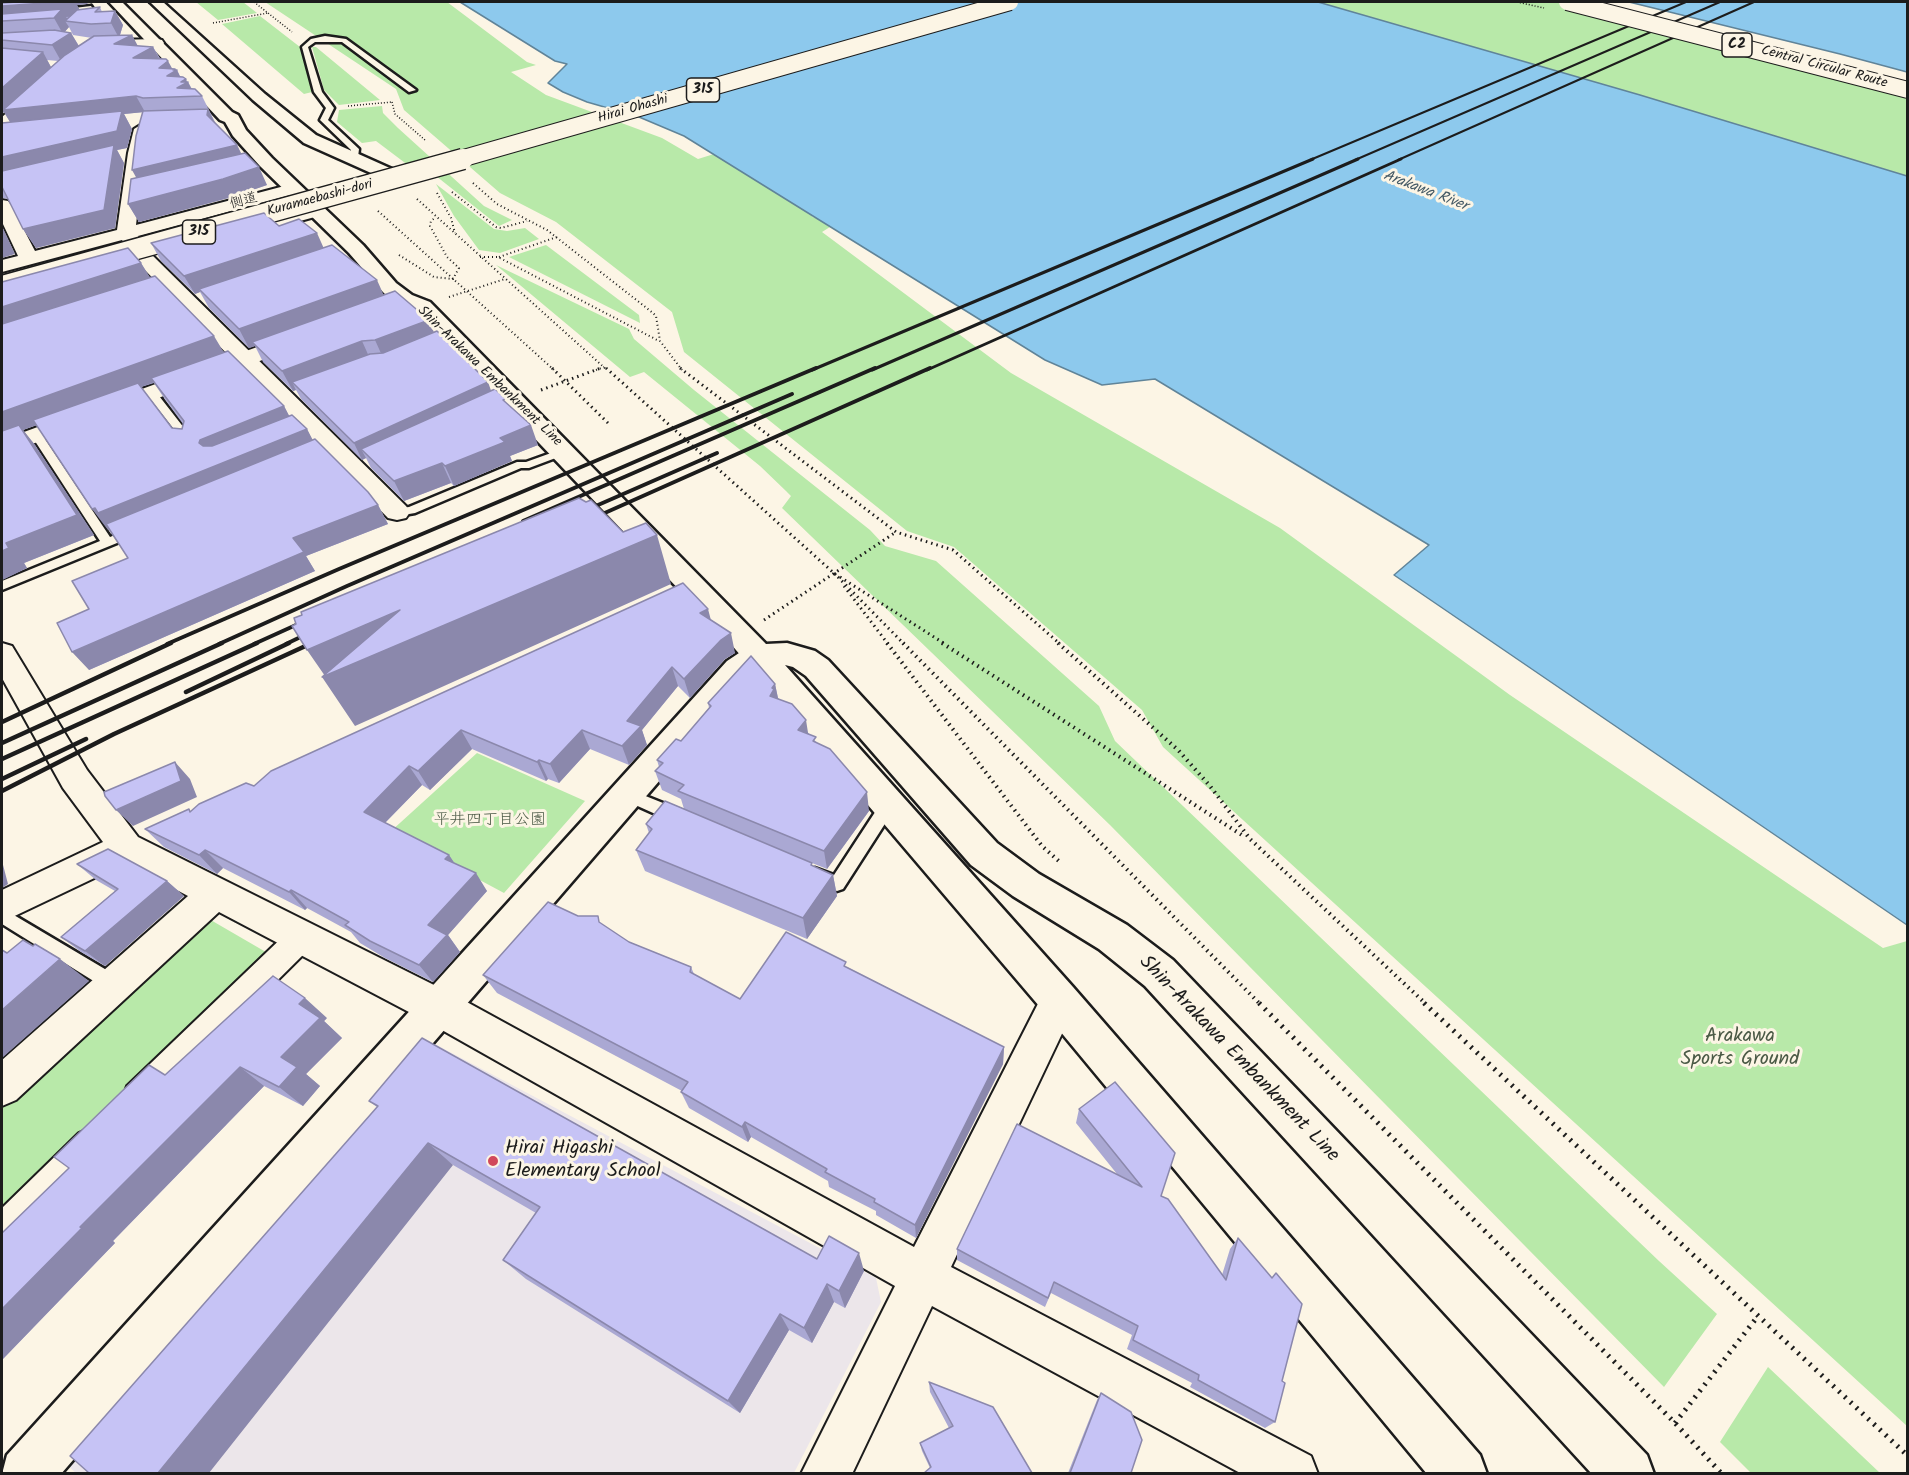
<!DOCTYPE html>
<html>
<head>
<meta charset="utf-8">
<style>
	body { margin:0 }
	#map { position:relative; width:1909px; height:1475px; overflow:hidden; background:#fcf5e5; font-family:Kalam,sans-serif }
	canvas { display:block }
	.frame { position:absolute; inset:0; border:3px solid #1c1c1c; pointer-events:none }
</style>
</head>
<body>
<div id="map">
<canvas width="1909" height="1475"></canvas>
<div class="frame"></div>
</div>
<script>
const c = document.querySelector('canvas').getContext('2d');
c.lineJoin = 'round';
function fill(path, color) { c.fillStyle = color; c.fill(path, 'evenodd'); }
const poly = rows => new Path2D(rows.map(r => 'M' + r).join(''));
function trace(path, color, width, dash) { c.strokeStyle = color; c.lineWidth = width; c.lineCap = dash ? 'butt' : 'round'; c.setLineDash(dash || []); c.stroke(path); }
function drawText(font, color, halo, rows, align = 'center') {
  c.font = font + ' Kalam,"Klee One",sans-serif'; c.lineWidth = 6; c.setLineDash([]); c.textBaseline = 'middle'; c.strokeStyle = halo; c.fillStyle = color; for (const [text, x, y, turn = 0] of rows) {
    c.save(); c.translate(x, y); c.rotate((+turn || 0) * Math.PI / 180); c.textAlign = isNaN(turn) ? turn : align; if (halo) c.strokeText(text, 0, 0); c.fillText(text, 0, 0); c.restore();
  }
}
fill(poly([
	[433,1043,876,1278,881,1302,794,1473,77,1474,66,1464]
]), '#ece6ea');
fill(poly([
	[196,2,243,2,257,13,218,20],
	[265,2,447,2,527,62,536,65,511,72,546,95,662,138,698,159,714,154,812,214,812,217,818,218,830,227,822,232,1011,373,1280,528,1510,695,1883,948,1907,941,1907,1426,1163,747,1142,710,954,547,907,531,684,352,672,312,556,222,500,193,404,110,396,89],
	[1318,2,1556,2,1907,92,1907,176,1640,95],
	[260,16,300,47,312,92,304,94,222,24],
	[312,47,316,47,380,100,339,105,324,90],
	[382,106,383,113,398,128,484,206,512,220,499,226,436,176,425,178,376,141,362,143,337,122,339,110],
	[436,184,494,229,507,231,525,228,539,239,500,253,479,250,454,216],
	[546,245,639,315,640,323,509,257],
	[496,265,629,329,634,339,694,390,870,530,885,546,936,561,1099,706,1115,741,1659,1261,1717,1314,1664,1387,1110,825,782,508,791,496,786,491,760,466,644,372,630,377],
	[477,753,585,801,504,893,390,832],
	[209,919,271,955,2,1219,2,1105],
	[1768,1367,1880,1473,1751,1473,1720,1442]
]), '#b8e9a9');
const water = poly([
	[460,2,1318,2,1640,95,1907,176,1907,925,1394,575,1429,545,1155,379,1102,385,1045,360,684,136,639,117,587,102,563,92,548,83,567,64,555,61,460,2],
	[1629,2,1907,2,1907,72,1840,54,1629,2]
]);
fill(water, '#8dc9ed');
trace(water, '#608499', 1.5);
const service = poly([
	[91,6,93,9,60,12,57,10,91,6],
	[325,36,346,39,416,90,409,92,342,42,315,42,308,47,322,92,334,108,328,120,359,149,358,157,354,159,350,157,351,150,320,120,326,108,314,92,302,47,311,39,325,36],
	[152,391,156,392,195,442,195,446,187,446,148,396,148,392,152,391],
	[37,432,41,433,110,537,135,527,141,531,139,534,2,590,2,581,100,541,31,435,37,432],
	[565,448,569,449,569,453,529,468,521,468,415,513,397,516,391,512,393,509,409,507,517,462,526,462,565,448],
	[628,789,683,811,685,816,683,821,677,822,671,821,622,799,620,795,622,791,628,789],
	[889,799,895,800,897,805,843,889,837,891,809,880,807,875,809,870,815,868,834,875,883,800,889,799],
	[2,908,120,978,123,984,120,990,114,992,108,990,2,924,2,908]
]);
const pedestrian = poly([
	[302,925,312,928,316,937,312,946,149,1108,138,1112,127,1108,123,1097,127,1086,292,928,302,925],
	[90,1128,101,1133,106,1144,101,1155,14,1243,2,1248,2,1208,79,1133,90,1128]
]);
const minor = poly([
	[157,39,162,40,164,43,162,46,115,48,96,52,89,48,91,45,115,40,157,39],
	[40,86,45,88,48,91,45,94,8,128,2,130,2,117,35,88,40,86],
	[142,124,150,129,144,153,136,225,292,184,298,185,301,189,298,193,138,236,151,254,406,506,410,512,406,518,397,520,388,518,137,262,122,240,2,272,2,260,18,256,2,222,2,200,8,201,11,205,35,251,117,230,128,153,134,129,142,124],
	[316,206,322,207,325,211,322,215,235,239,228,237,226,233,228,229,316,206],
	[2,643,12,646,87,770,138,837,454,995,914,1247,1046,988,1059,982,1072,988,1078,1000,951,1267,1311,1456,1318,1474,1242,1474,932,1306,852,1474,801,1474,895,1286,426,1021,219,912,16,1100,2,1106,2,1060,188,896,126,863,2,922,2,890,103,842,63,788,2,678,2,643]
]);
const tertiary = poly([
	[301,331,309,333,312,338,309,343,2,455,2,440,301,331],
	[759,644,770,647,774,655,770,663,749,677,61,1474,2,1474,7,1455,727,661,748,647,759,644]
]);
const secondary = poly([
	[109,2,122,2,232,112,238,115,246,130,272,158,363,245,396,283,412,295,430,302,766,644,787,643,815,651,828,660,997,843,1039,874,1127,925,1173,960,1647,1455,1654,1474,1592,1474,1145,986,1099,949,1013,896,971,865,806,676,793,667,785,665,1073,987,1480,1455,1487,1474,1427,1474,1045,1013,730,643,414,312,396,305,382,291,349,253,260,166,233,136,225,122,220,120,109,2],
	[150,2,163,2,265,94,316,135,392,169,395,173,392,177,380,177,304,143,253,100,150,2]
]);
trace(service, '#1c1c1c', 5);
trace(pedestrian, '#1c1c1c', 4);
trace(minor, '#1c1c1c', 4);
trace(tertiary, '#1c1c1c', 5);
trace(secondary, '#1c1c1c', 5);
trace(poly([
	[254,2,292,32],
	[1517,2,1544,8],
	[213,23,268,13],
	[392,102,395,114,425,140],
	[348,106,392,102]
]), '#1c1c1c', 1.5, [1, 2]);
trace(poly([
	[473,183,497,204,547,230,653,313,656,316,660,341,682,370],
	[452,192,496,227,501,228,527,221],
	[437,193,451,218,455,233],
	[417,199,607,370],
	[378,211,554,370],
	[399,255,434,277,453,279,459,268,447,257,430,226,431,221,436,217],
	[480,257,498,257,659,341],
	[499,257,557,237],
	[449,297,505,279],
	[596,370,604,367]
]), '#1c1c1c', 2, [1, 3]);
trace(poly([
	[552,368,610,425],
	[606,368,836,575],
	[680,368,896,532,953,550,1060,644],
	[541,390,601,368],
	[834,573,904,644],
	[840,577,945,644],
	[844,586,888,644],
	[764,620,896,532]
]), '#1c1c1c', 3, [1.5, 4]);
trace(poly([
	[887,643,1042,846,1061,863],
	[903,643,1260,1004],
	[942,643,1245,837],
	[1058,643,1178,750,1210,786,1250,839,1426,1004]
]), '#1c1c1c', 4, [1.5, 4.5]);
trace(poly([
	[1259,1003,1675,1423,1722,1474],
	[1424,1003,1908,1456],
	[1675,1423,1758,1316]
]), '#1c1c1c', 5, [2, 6]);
fill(service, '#fcf5e5');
fill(pedestrian, '#fcf5e5');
fill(minor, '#fcf5e5');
fill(tertiary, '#fcf5e5');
fill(secondary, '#fcf5e5');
trace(poly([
	[1310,160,1686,2],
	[1355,160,1720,2],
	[1398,160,1754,2]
]), '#1c1c1c', 2);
trace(poly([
	[812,370,1313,159],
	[872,370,1358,159],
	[927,370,1401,159]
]), '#1c1c1c', 3);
trace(poly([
	[582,512,717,453],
	[589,520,930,368],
	[523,521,875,368],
	[167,644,339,569,816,368],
	[219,644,347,586,792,394],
	[254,644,307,620],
	[286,644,313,631],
	[309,644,320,639]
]), '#1c1c1c', 4);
trace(poly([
	[186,692,289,643],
	[2,722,171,643],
	[2,743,222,643],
	[2,759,257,643],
	[2,779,86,739],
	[2,791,114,734,312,643]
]), '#1c1c1c', 4.5);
const primaryBridgeFar1 = poly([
	[457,160,1010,2]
]);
const primaryBridge = poly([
	[2,286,463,159]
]);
const motorwayBridge = poly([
	[1567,2,1908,90]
]);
trace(primaryBridgeFar1, '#1c1c1c', 18, []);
trace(primaryBridge, '#1c1c1c', 23, []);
trace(motorwayBridge, '#1c1c1c', 18, []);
trace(primaryBridgeFar1, '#fcf5e5', 16);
trace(primaryBridge, '#fcf5e5', 20);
trace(motorwayBridge, '#fcf5e5', 16);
fill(poly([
	[2,2,89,2,87,4,77,5,79,10,100,7,102,12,115,11,123,25,120,35,132,35,137,46,153,47,160,58,172,69,177,70,180,76,186,79,187,82,188,82,192,89,202,96,215,122,237,145,241,154,267,185,232,197,139,222,128,204,137,178,143,112,124,114,132,129,127,148,117,150,124,163,115,228,36,248,23,229,8,199,2,198,2,123,10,122,4,112,2,114],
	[69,27,73,35,92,38,79,46,71,33,64,32],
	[47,60,58,61,51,67],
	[279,226,323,248,384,295,434,333,491,391,507,404,538,445,510,456,512,461,454,486,451,483,404,501,371,468,366,458,362,460,301,399,296,390,293,391,263,362,255,346,249,348,209,308,200,292,195,294,161,261,151,243],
	[141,263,150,278,224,352,284,406,289,416,307,429,312,440,378,505,388,524,306,556,315,571,89,670,89,609,128,558,37,425,23,430,35,445,94,535,24,563,27,568,2,580,2,282],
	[154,383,164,398,183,424,182,429,172,428,141,387],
	[711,620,735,653,725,659,690,698,678,686,642,730,647,745,629,765,590,749,559,783,548,779,546,781,472,749,430,790,422,785,385,823,449,855,455,864,487,891,448,935,460,952,433,982,385,958,360,943,351,932,307,908,305,910,223,868,217,874,164,847,145,829,254,786],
	[775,684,778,698,817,743,869,811,827,869,812,863,812,866,833,875,837,896,807,939,645,871,636,850,649,833,646,824,684,809,681,799,662,790,655,771,659,767,657,760,681,741,709,708,708,703],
	[77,864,167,881,184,896,105,966,81,952,61,937,115,891,96,880],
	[578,916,603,925,629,942,691,967,694,974,740,999,847,967,1004,1047,1003,1064,916,1238,876,1215,876,1211,829,1187,828,1181,751,1137,748,1142,689,1108,681,1092,682,1091,497,993,483,975],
	[327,1018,324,1021,342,1038,306,1074,320,1086,303,1106,264,1086,113,1241,115,1243,2,1360,2,1233,165,1075],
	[369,1101,817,1259,864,1271,845,1308,834,1302,812,1343,789,1330,740,1413,526,1279,503,1260,536,1213,453,1165],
	[1079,1109,1161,1196,1222,1275,1230,1249,1238,1238,1282,1381,1275,1422,1265,1428,1190,1387,1192,1383,1127,1349,1132,1335,1051,1293,1045,1307,957,1260,957,1249,1117,1174,1076,1123],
	[929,1382,993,1407,930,1468,922,1451,920,1443,949,1428,930,1392],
	[1101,1393,1131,1473,1068,1473,1097,1400]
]), '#aaa8d3');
fill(poly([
	[2,2,89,2,87,4,77,5,81,12,79,16,66,17,69,21,65,21,69,27,63,34,54,18,2,21],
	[115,11,123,25,119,38,111,23],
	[71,33,80,48,61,61,52,45],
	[132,35,140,50,114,44],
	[153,47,161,62,133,58],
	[43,52,52,69,136,96,145,112,124,114,132,129,127,148,117,150,124,163,115,228,36,248,23,229,2,178,2,157,13,127,4,112,2,114,2,88],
	[168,61,173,70,175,69,176,71,177,70,182,81,186,79,187,83,188,82,195,96,182,97,159,68],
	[208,109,217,127,207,115],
	[237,145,246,163,142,188,132,170],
	[259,167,267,185,232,197,139,222,128,204],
	[2,226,15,254,2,258],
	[317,233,325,251,199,289,200,292,195,294,184,276],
	[141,263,153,282,2,331,2,307],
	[377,280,385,298,252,342,255,346,249,348,239,329],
	[429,320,437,340,384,360,375,340],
	[214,336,226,356,23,430,35,445,94,535,24,563,27,568,2,580,2,551,6,543,2,438,2,412],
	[362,341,371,361,292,382,296,390,293,391,282,371],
	[488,382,494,399,361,449,366,458,362,460,354,443],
	[284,406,295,427,213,460,199,443,200,440],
	[531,425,538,445,510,456,512,461,454,486,445,466,500,438],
	[307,429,318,450,108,530,92,509],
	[442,463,451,483,404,501,394,481],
	[378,505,388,524,306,556,315,571,89,670,72,652,293,538],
	[657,535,671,584,355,726,322,677,325,676,307,650,400,610],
	[708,609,713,628,700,613],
	[731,633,735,653,725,659,690,698,684,679,721,640],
	[672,667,678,686,642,730,647,745,629,765,622,746,627,721],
	[775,684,779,703,770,696,772,688],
	[806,720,809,739,798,730],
	[461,730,472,749,430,790,418,771],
	[582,730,590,749,559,783,550,764],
	[539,760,548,779,546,781,537,762],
	[175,762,190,779,197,797,133,826,116,810],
	[409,766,422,785,377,831,364,812],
	[867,792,869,811,827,869,824,851],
	[205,850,223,868,217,874,199,855],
	[449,855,461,873,445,859],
	[2,861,8,884,2,888],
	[476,873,487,891,448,935,460,952,433,982,419,965,428,925],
	[833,875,837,896,807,939,803,918],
	[167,881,184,896,105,966,85,951],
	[291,890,307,908,305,910,289,892],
	[60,959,89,981,2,1058,2,1010],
	[305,998,327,1018,324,1021,342,1038,306,1074,320,1086,303,1106,279,1087,281,1057,299,1004],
	[1004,1047,1003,1064,916,1238,915,1225],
	[240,1067,264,1086,113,1241,115,1243,2,1360,2,1309,80,1227],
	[745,1122,751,1137,748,1142,742,1127],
	[428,1143,453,1165,209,1473,158,1473],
	[859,1253,864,1271,845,1308,839,1291],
	[827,1284,834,1302,812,1343,804,1328],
	[780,1314,789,1330,740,1413,728,1401]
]), '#8b88ac');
const building = poly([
	[17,2,58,2,2,6,2,3,17,2],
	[100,7,95,12,115,11,111,23,91,24,65,21,77,10,100,7],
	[62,9,54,18,2,21,2,14,62,9],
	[54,30,71,33,52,45,2,40,2,33,54,30],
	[132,35,114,44,153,47,133,58,166,59,168,61,159,68,175,69,173,70,177,70,167,76,183,77,186,79,181,82,188,82,177,88,195,89,202,96,143,98,136,96,3,110,65,55,94,36,132,35],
	[2,48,43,52,2,88,2,48],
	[208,109,207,115,237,145,132,170,136,136,143,111,208,109],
	[122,111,117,131,2,157,2,123,122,111],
	[114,145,104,210,23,229,2,187,2,171,114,145],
	[245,153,259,167,223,179,128,204,131,179,245,153],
	[264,213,279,226,299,219,317,233,184,276,151,243,264,213],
	[332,245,377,280,239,329,199,289,332,245],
	[128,248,141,263,2,307,2,282,128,248],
	[155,276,214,336,2,412,2,324,155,276],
	[395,291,429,320,375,340,362,341,282,371,252,342,395,291],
	[437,331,488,382,354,443,292,382,370,354,383,353,437,331],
	[228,351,284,406,200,440,199,443,203,446,212,446,292,415,307,429,98,513,95,508,92,509,33,420,138,383,172,428,182,429,184,421,151,378,228,351],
	[495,389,506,399,503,400,531,425,500,438,505,442,445,466,442,463,394,481,361,449,495,389],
	[19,425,77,515,6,543,9,548,2,551,2,431,19,425],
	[315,439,368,492,378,505,293,538,304,552,72,652,57,623,89,609,72,581,128,558,106,524,315,439],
	[579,498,586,502,591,500,623,532,646,523,657,535,322,677,400,610,307,650,292,626,296,624,294,618,302,615,301,612,579,498],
	[683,583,708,609,700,613,731,633,721,640,684,679,672,667,627,721,641,726,622,746,582,730,550,764,539,760,537,762,461,730,418,771,409,766,364,812,449,855,445,859,476,873,428,925,447,935,419,965,370,941,345,925,349,922,291,890,289,892,205,850,199,855,145,829,189,809,190,812,199,804,246,783,254,786,271,771,683,583],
	[751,656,775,684,772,688,774,689,770,696,792,704,806,720,798,730,816,737,813,741,830,749,867,792,824,851,678,791,684,785,655,771,663,763,657,760,676,739,681,741,711,706,708,703,751,656],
	[175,762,181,781,116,810,105,796,104,792,175,762],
	[665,801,812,863,811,865,833,875,803,918,636,850,652,829,646,824,665,801],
	[108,849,167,881,85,951,61,937,118,889,77,864,108,849],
	[548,902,578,916,598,916,599,922,629,942,691,967,690,972,740,999,786,932,846,962,844,966,1004,1047,915,1225,874,1202,875,1199,825,1172,827,1169,745,1122,742,1127,681,1092,688,1082,483,975,548,902],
	[23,940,33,946,35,944,60,959,2,1010,2,950,7,953,23,940],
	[273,976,305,998,299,1004,320,1018,281,1057,297,1067,279,1087,240,1067,80,1227,82,1228,2,1309,2,1233,69,1168,54,1157,149,1065,165,1075,273,976],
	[422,1038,817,1259,829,1236,859,1253,839,1291,827,1284,804,1328,780,1314,728,1401,503,1260,540,1207,428,1143,158,1473,89,1473,70,1456,378,1106,369,1101,422,1038],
	[1115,1082,1175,1153,1161,1196,1168,1199,1226,1280,1238,1238,1272,1278,1276,1273,1302,1304,1282,1381,1285,1383,1275,1422,1198,1380,1199,1375,1133,1340,1138,1326,1054,1282,1048,1298,957,1249,1017,1124,1142,1187,1079,1109,1115,1082],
	[929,1382,993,1407,1032,1473,924,1473,931,1467,920,1443,953,1426,929,1382],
	[1101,1393,1131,1412,1142,1440,1131,1473,1070,1473,1101,1393]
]);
fill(building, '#c6c3f5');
trace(building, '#8b88ac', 1.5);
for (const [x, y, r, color] of [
	[493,1161,6,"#d1495b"]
]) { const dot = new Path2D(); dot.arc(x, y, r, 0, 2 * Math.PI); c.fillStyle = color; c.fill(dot); trace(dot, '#fcf5e5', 2); }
drawText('14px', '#1c1c1c', '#fcf5e5', [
	["Central Circular Route",1824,68,15],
	["Hirai Ohashi",633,110,-16],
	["Kuramaebashi-dori",320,199,-15],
	["側道",244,202,-15],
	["Shin-Arakawa Embankment Line",489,377,44]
]);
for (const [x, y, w] of [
	[1737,45,30],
	[703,90,33],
	[199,232,33]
]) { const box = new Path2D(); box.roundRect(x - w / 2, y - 12, w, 24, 4.5); c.fillStyle = '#fcf5e5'; c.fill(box); trace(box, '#1c1c1c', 1.5); }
drawText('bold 15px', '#1c1c1c', null, [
	["C2",1737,45],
	["315",703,90],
	["315",199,232]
]);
drawText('italic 15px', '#445965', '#fcf5e5', [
	["Arakawa River",1425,192,21]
]);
drawText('16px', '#4b5a46', '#fcf5e5', [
	["平井四丁目公園",490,821]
]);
drawText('20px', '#4b5a46', '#fcf5e5', [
	["Arakawa",1740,1038],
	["Sports Ground",1740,1061]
]);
drawText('20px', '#1c1c1c', '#fcf5e5', [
	["Shin-Arakawa Embankment Line",1238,1060,46]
]);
drawText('20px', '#1c1c1c', '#fcf5e5', [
	["Hirai Higashi",505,1150],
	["Elementary School",505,1173]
], 'left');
</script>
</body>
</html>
